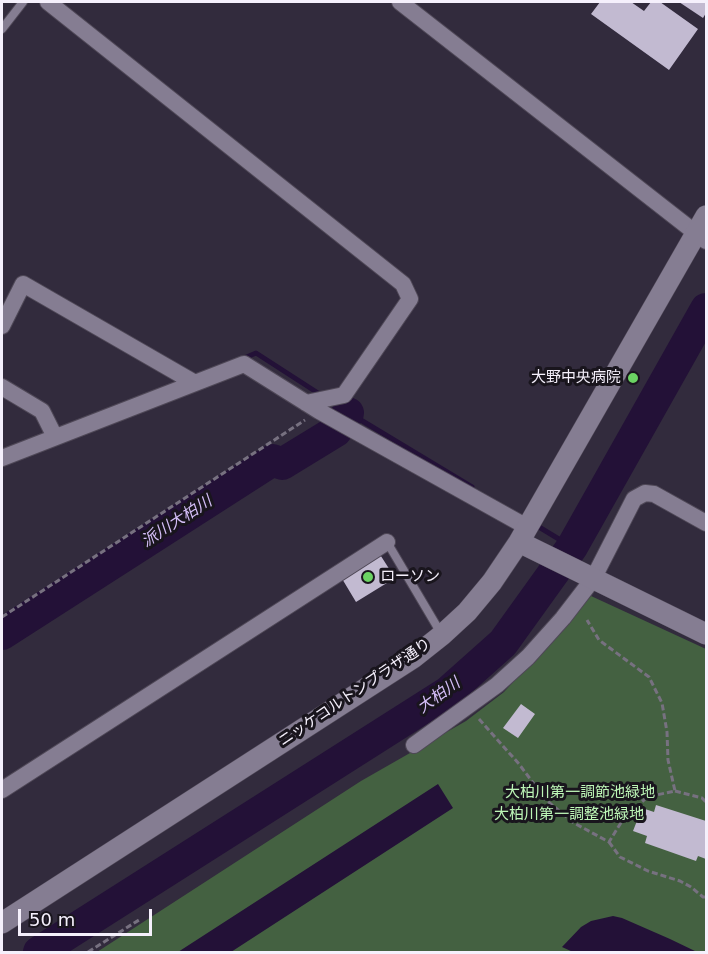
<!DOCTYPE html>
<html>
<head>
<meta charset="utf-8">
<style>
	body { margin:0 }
	#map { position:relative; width:708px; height:954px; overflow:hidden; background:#322b3d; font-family:"DejaVu Sans",sans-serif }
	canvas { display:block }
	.frame { position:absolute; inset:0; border:3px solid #f5f0fc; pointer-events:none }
	.scale { position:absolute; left:18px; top:909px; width:134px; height:27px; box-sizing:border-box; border:3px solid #f5f0fc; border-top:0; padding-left:8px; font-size:18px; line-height:21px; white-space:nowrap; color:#f5f0fc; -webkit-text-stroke:4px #19151d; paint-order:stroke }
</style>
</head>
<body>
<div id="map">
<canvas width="708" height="954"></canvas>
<div class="frame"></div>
<div class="scale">50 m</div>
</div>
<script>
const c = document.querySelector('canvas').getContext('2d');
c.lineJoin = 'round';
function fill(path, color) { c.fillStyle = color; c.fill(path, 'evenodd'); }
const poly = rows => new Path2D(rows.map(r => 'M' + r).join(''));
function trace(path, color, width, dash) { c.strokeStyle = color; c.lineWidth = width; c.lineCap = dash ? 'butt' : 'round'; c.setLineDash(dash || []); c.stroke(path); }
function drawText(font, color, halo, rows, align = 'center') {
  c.font = font + ' "DejaVu Sans","Noto Sans JP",sans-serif'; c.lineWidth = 6; c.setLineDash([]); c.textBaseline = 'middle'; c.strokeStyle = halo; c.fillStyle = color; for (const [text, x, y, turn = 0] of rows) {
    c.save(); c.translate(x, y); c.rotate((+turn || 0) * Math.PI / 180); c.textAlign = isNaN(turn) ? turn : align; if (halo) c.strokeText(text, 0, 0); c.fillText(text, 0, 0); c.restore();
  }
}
fill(poly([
	[591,596,706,649,706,952,97,952,361,781,466,721,504,692]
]), '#446141');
fill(poly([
	[438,784,453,808,231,952,178,952],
	[613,916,622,918,670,939,697,952,573,952,562,947,581,927,591,921]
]), '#231137');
trace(poly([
	[242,359,256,353,321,395],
	[331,402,472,487],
	[534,524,572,547]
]), '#231137', 5);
trace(poly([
	[2,634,273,460,282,464,336,431,348,413],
	[39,952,448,692,503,643,572,547,706,309]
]), '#231137', 32);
fill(poly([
	[600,2,631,2,644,11,651,2,660,2,698,29,669,70,591,14],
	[679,2,706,2,706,13,703,18],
	[379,553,395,578,356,602,341,577],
	[521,704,535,714,518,738,503,728],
	[656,805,706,821,705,825,706,826,706,859,698,856,696,861,645,843,647,836,633,831,642,808,654,812]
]), '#c2bad1');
const service = poly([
	[2,29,23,2],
	[387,542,442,635]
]);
const minor = poly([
	[48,2,403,284,410,299,344,395,306,403],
	[400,2,706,241],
	[2,326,23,284,195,383],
	[2,387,42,411,55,437],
	[2,458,244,364,319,411,527,527],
	[414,745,497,685,528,657,563,618,593,579,634,499,645,493,654,494,706,523],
	[2,790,387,542]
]);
const tertiary = poly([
	[519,542,706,634],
	[2,923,413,658,442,635,467,612,492,582,519,542,706,216]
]);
trace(service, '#4f4857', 10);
trace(minor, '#4f4857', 18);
trace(tertiary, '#4f4857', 22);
trace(poly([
	[2,617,305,420],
	[479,719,519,764,546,800,574,823,609,842,622,821,647,797,675,791,668,760,667,732,662,703,649,677,599,640,587,620],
	[675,791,702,798,706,802],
	[609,842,620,857,648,871,680,881,691,887,703,897,706,897],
	[88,952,139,920]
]), '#777180', 3, [6, 3]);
trace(service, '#857d92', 8);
trace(minor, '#857d92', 16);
trace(tertiary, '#857d92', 21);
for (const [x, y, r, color] of [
	[633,378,6,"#6bd363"],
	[368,577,6,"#6bd363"]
]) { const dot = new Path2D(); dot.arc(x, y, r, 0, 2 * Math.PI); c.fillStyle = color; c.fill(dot); trace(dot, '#19151d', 2); }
drawText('15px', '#f5f0fc', '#19151d', [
	["大野中央病院",621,378],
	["ローソン",380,577,"left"]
], 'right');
drawText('15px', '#f5f0fc', '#19151d', [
	["ニッケコルトンプラザ通り",355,693,-34]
]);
drawText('15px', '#bdf6b7', '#19151d', [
	["大柏川第一調節池緑地",580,793],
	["大柏川第一調整池緑地",569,815]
]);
drawText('italic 16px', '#d4bef7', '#19151d', [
	["派川大柏川",177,522,-33],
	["大柏川",439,696,-36]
]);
</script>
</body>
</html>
